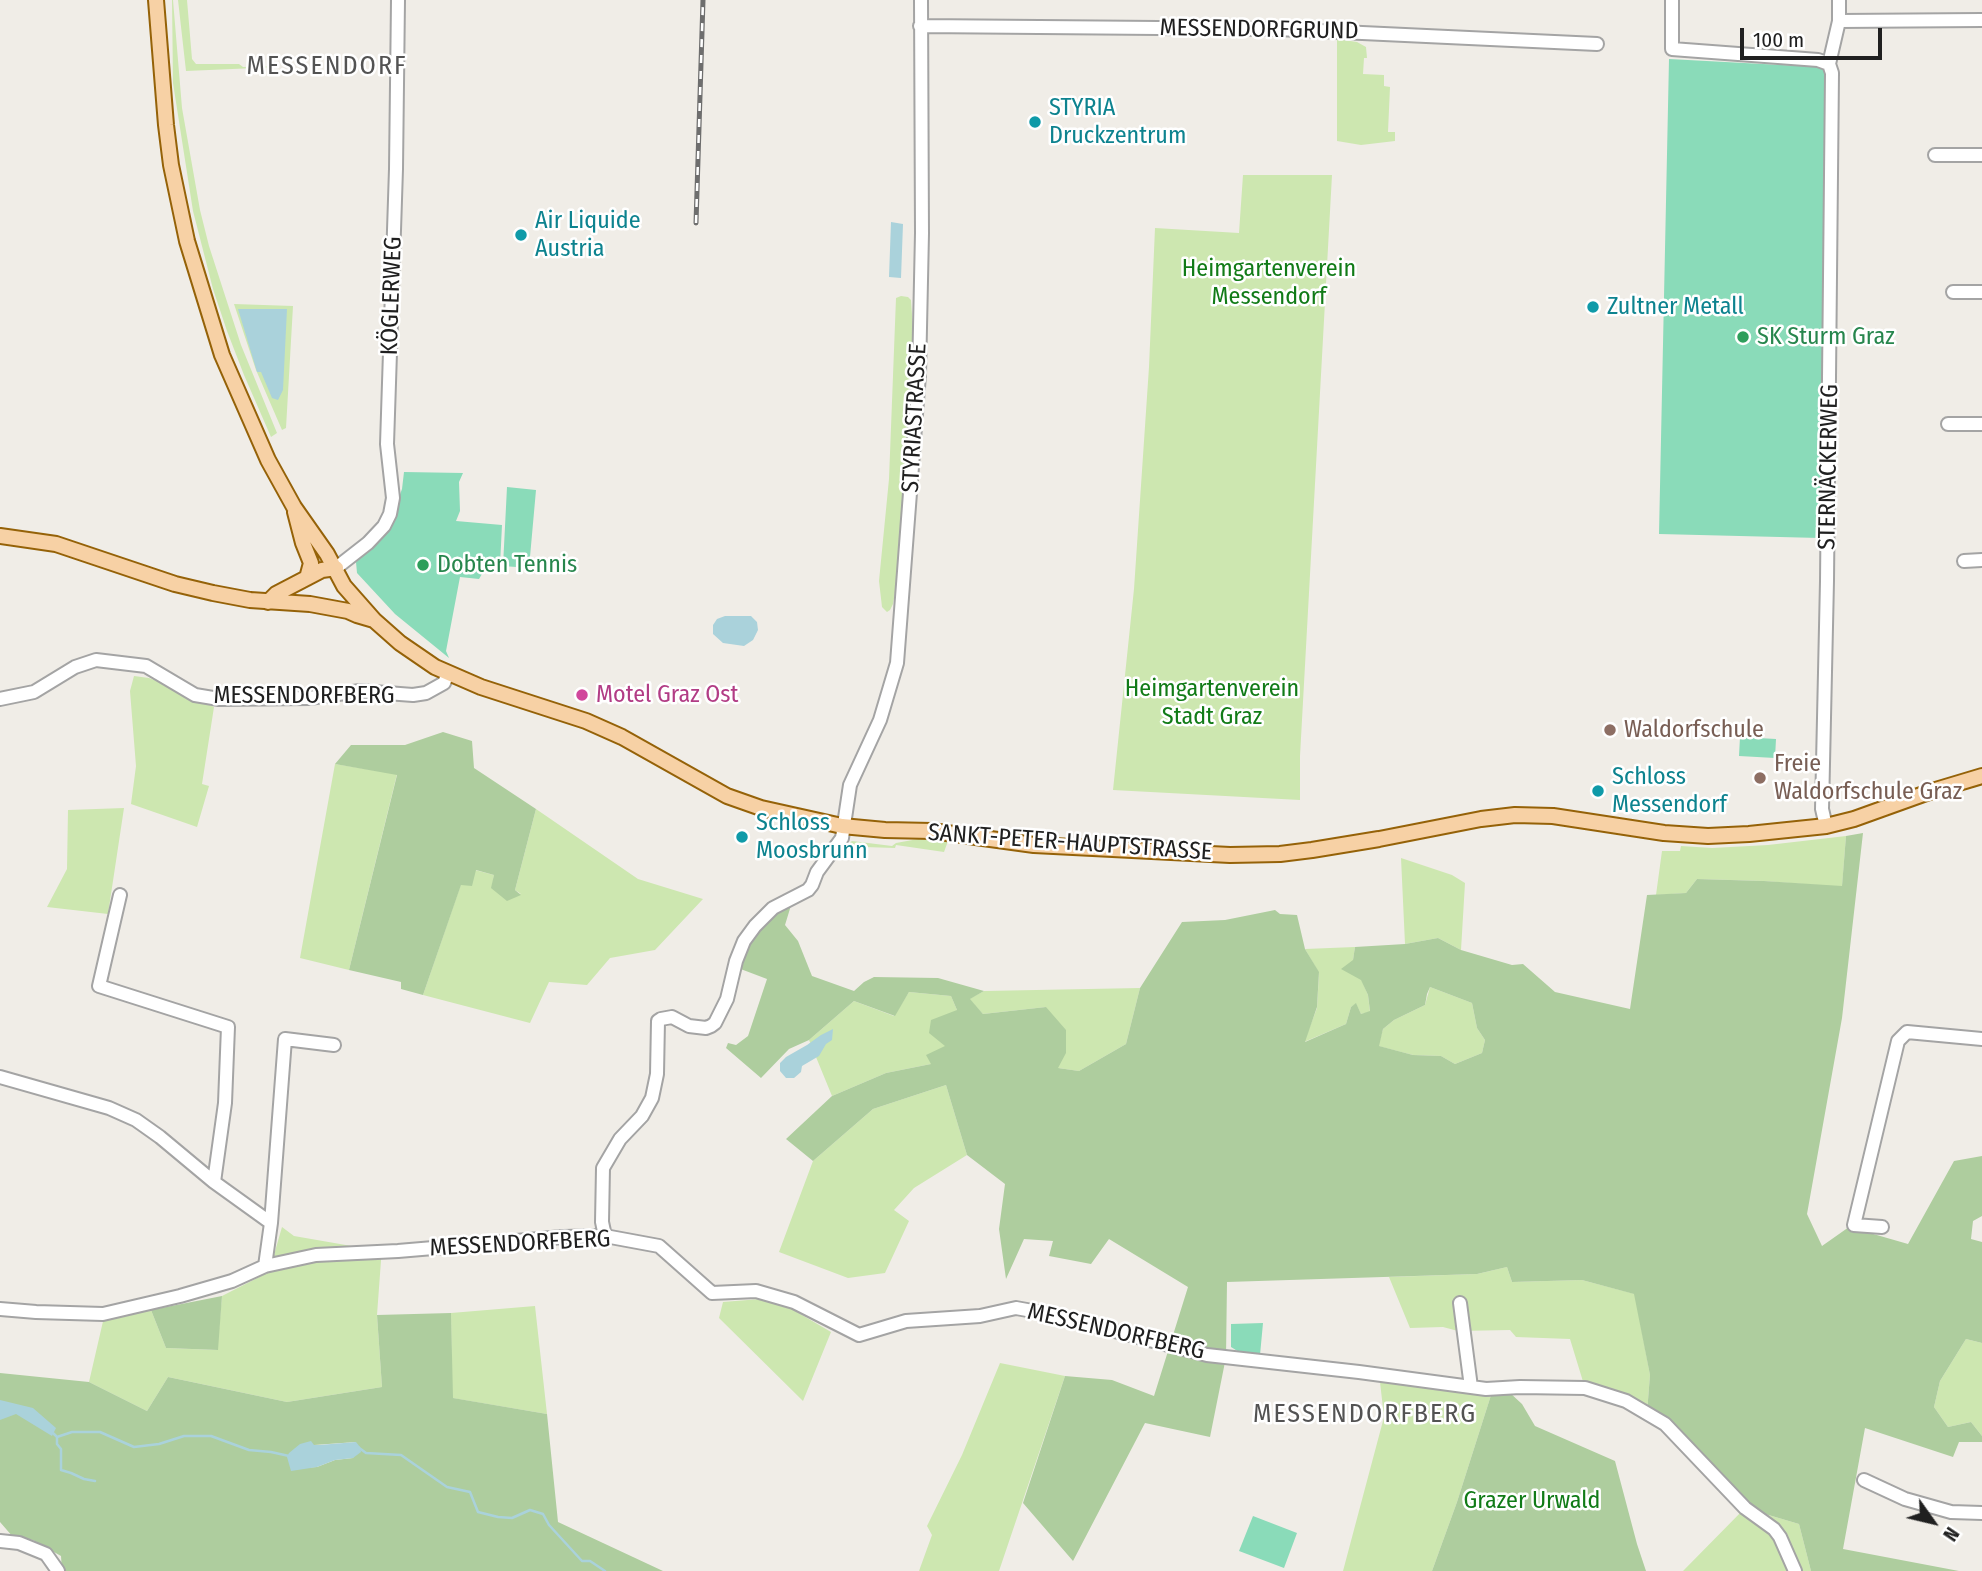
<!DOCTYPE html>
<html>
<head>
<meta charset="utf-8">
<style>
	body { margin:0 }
	#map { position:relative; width:1982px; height:1571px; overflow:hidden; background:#f0ede7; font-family:"Fira Sans Condensed",sans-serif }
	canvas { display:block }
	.north { position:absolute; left:1898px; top:1487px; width:70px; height:70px; -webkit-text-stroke:5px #fff; paint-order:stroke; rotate:124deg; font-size:19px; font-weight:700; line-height:28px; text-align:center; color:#202020 }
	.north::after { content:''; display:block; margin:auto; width:24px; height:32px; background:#202020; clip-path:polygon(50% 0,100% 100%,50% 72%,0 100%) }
	.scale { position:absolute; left:1740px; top:28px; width:142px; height:32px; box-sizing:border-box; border:4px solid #202020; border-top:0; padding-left:9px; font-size:21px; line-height:24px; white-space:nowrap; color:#202020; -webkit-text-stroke:5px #fff; paint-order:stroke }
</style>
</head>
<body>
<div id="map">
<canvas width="1982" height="1571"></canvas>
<div class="north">N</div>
<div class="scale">100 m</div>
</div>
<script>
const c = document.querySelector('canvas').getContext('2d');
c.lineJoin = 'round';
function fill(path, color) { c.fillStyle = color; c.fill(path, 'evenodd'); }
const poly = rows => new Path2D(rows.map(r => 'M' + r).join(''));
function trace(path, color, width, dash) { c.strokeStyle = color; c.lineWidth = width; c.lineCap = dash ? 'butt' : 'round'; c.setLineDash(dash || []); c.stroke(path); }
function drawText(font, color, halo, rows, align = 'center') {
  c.font = font + ' "Fira Sans Condensed",sans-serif'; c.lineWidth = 5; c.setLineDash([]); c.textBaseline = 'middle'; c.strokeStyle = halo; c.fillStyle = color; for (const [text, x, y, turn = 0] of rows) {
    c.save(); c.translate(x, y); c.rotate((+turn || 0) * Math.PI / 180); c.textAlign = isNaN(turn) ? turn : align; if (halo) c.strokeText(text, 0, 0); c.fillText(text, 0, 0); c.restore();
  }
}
fill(poly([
	[172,0,173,0,182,108,200,210,209,246,241,345,277,433,271,437,244,375,227,331,213,289,193,211,173,83],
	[178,0,187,0,192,59,196,64,239,64,243,67,279,66,279,67,186,71],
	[1337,39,1357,42,1366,47,1367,58,1364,58,1363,74,1384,75,1384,86,1390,87,1388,132,1395,132,1395,141,1361,145,1337,141],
	[1243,175,1332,175,1300,756,1300,800,1113,790,1134,589,1149,367,1155,228,1239,233],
	[901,296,908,297,911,300,913,330,913,366,900,563,893,604,890,610,887,612,882,607,879,581,889,479,896,298],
	[234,304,293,306,286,428,282,430,256,370],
	[134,676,149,678,175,688,214,707,202,784,209,786,197,827,131,804,136,766,130,691],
	[335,764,397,774,349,970,300,958],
	[124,808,108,914,47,907,67,869,68,810],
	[536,809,638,879,703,899,655,950,610,958,587,985,549,982,530,1023,423,995,461,884,475,870,494,875,492,888,521,894,515,890],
	[1846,836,1842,887,1764,881,1697,879,1686,893,1656,895,1662,851,1680,851,1681,846,1712,848,1768,845],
	[918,839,948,841,944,852,896,845,895,848,864,847,844,856,839,854,845,846,852,841,892,846,896,843],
	[1401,858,1452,875,1465,883,1461,950,1438,938,1405,944],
	[1355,947,1353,960,1368,995,1370,1012,1361,1014,1356,1004,1351,1007,1346,1024,1304,1042,1317,1008,1319,973,1305,949],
	[1430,987,1472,1003,1477,1028,1485,1040,1482,1053,1455,1064,1441,1056,1413,1055,1378,1046,1383,1029,1394,1020,1425,1005],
	[1140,988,1126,1044,1079,1071,1058,1068,1046,1007,983,1014,969,999,984,991],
	[909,992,951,996,957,1010,945,1047,931,1064,886,1073,832,1096,809,1040,854,1001,894,1016],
	[946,1085,967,1155,914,1188,894,1210,909,1221,885,1273,848,1278,779,1252,813,1161,873,1109],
	[282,1227,294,1236,363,1248,382,1247,377,1315,382,1387,287,1402,168,1377,147,1411,89,1382,104,1317,151,1310,166,1348,217,1350,222,1296,269,1272],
	[1507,1267,1512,1282,1582,1280,1635,1294,1650,1375,1647,1413,1585,1388,1570,1339,1516,1337,1510,1330,1458,1331,1443,1327,1410,1328,1389,1277,1477,1274],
	[773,1298,831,1332,803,1401,719,1318,723,1302],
	[535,1306,547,1414,452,1398,451,1313],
	[1966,1339,1982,1343,1982,1436,1971,1422,1948,1427,1934,1407,1940,1381],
	[1000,1363,1065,1376,999,1571,919,1571,932,1535,927,1526,962,1455],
	[1406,1378,1492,1392,1457,1502,1432,1571,1343,1571,1384,1417,1380,1382,1392,1384],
	[1745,1508,1799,1524,1811,1571,1683,1571]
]), '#cde7b0');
fill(poly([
	[443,732,472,741,474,768,536,809,515,890,521,895,507,901,491,888,494,875,476,870,472,886,461,885,423,995,401,989,401,982,349,970,397,775,335,764,351,745,405,745],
	[1863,833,1842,1018,1807,1214,1822,1246,1849,1227,1908,1244,1954,1161,1982,1156,1982,1216,1973,1221,1971,1239,1982,1242,1982,1343,1966,1339,1940,1381,1934,1407,1948,1427,1971,1422,1982,1436,1982,1442,1959,1442,1953,1457,1865,1428,1843,1549,1959,1571,1811,1571,1799,1524,1745,1508,1647,1413,1650,1375,1634,1294,1582,1280,1512,1282,1507,1267,1477,1274,1227,1282,1226,1357,1210,1437,1145,1423,1073,1561,1023,1503,1065,1376,1112,1380,1154,1396,1188,1287,1109,1239,1091,1264,1049,1256,1053,1241,1024,1239,1006,1279,999,1229,1005,1184,967,1155,946,1085,873,1109,813,1161,786,1139,832,1096,886,1073,931,1064,926,1055,945,1046,929,1033,931,1020,957,1010,951,996,909,992,895,1016,854,1001,809,1040,789,1049,761,1078,726,1048,728,1043,736,1045,748,1036,767,979,738,968,733,951,766,906,796,889,785,925,798,941,812,976,854,991,864,982,874,977,938,978,984,991,970,999,983,1014,1046,1007,1066,1030,1066,1053,1058,1068,1079,1071,1126,1044,1140,988,1182,922,1225,920,1275,910,1280,914,1297,915,1305,949,1319,972,1317,1007,1305,1042,1346,1024,1351,1007,1356,1003,1361,1014,1370,1011,1368,995,1361,980,1341,969,1353,960,1355,947,1405,944,1438,938,1461,950,1512,965,1523,964,1555,992,1630,1009,1647,895,1686,893,1697,879,1764,881,1842,886,1846,836],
	[1430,987,1472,1003,1477,1028,1485,1040,1482,1053,1455,1064,1441,1056,1413,1055,1379,1046,1383,1029,1394,1020,1425,1005,1427,994],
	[222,1296,218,1350,166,1348,151,1310],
	[451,1313,453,1398,547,1414,558,1522,663,1571,62,1571,61,1556,33,1540,13,1537,0,1522,0,1373,89,1382,147,1411,168,1377,287,1402,382,1387,377,1315],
	[356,1442,353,1458,335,1460,317,1467,299,1468,314,1445],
	[1492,1392,1509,1392,1522,1404,1535,1426,1615,1461,1637,1544,1646,1571,1432,1571,1457,1502]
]), '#aecd9e');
fill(poly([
	[1669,59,1819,67,1827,72,1820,538,1659,534],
	[404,472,463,473,459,482,460,511,456,521,502,525,500,565,480,565,482,574,479,579,460,577,446,651,449,658,395,614,357,573,356,562,386,533,402,489],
	[507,487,536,490,529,568,503,566],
	[1740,737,1776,739,1775,758,1739,756],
	[1263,1323,1260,1355,1239,1352,1231,1347,1231,1324],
	[1253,1516,1297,1533,1284,1568,1239,1551]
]), '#8adbb9');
fill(poly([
	[891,222,903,224,901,278,889,277],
	[238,309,287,309,283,390,278,400,272,398,261,372,257,372],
	[725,616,751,616,757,622,758,630,753,640,744,646,723,643,713,634,713,625,717,619],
	[833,1029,832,1040,826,1044,819,1056,802,1066,801,1072,794,1078,786,1078,780,1071,780,1063,786,1057,807,1045,821,1035],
	[0,1400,33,1408,56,1428,52,1436,16,1414,0,1420],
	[311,1441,314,1445,319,1445,356,1442,360,1447,361,1452,353,1458,335,1460,317,1467,291,1471,287,1457,289,1453,300,1444]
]), '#aad2db');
trace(poly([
	[51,1431,57,1437,72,1432,100,1432,134,1447,159,1444,184,1436,211,1436,249,1450,271,1452,289,1456],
	[57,1437,57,1444,61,1449,61,1470,71,1473,84,1479,95,1481],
	[358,1447,366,1453,401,1455,447,1487,470,1492,478,1512,498,1517,512,1518,530,1510,543,1514,549,1525,582,1561,590,1561,605,1571]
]), '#aad2db', 2.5);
const minor = poly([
	[1672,0,1672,49,1818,60,1829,64,1832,73,1827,581,1822,809,1826,826],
	[1839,21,1982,20],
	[920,26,1277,29,1597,44],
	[1829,64,1839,21,1839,0],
	[1935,155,1982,155],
	[1953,292,1982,292],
	[1948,424,1982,424],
	[1964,561,1982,560],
	[336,568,368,543,384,526,390,514,393,498,387,444,396,169,398,0],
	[0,699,34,692,75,667,96,660,146,666,195,695,219,699,309,698,360,691,413,695,426,693,444,683,448,673],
	[120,895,99,986,228,1027,225,1103,214,1182],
	[0,1077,109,1108,136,1120,160,1137,214,1182,271,1223,265,1266],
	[271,1223,285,1039,334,1045],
	[1882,1227,1854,1225,1898,1041,1907,1032,1982,1039],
	[605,1236,602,1222,603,1168,620,1139,642,1116,652,1098,657,1074,658,1021,661,1019,672,1017,689,1026,706,1028,711,1026,715,1023,727,999,736,961,744,941,755,926,773,908,808,890,812,885,817,872,842,838,850,785,880,720,897,663,919,375,922,233,921,0],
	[1460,1303,1471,1387],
	[0,1309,36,1312,103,1314,180,1296,232,1281,265,1266,316,1255,398,1251,563,1237,605,1236,659,1246,712,1293,756,1291,794,1302,859,1335,906,1321,980,1316,1016,1308,1049,1314,1207,1355,1359,1372,1486,1389,1520,1387,1585,1388,1626,1401,1665,1424,1745,1508,1774,1529,1780,1537,1795,1571],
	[1864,1480,1905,1499,1951,1512,1982,1513],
	[0,1541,19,1543,46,1554,58,1571]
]);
const major = poly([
	[156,0,166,125,171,165,187,241,222,355,268,460,294,507,327,554,344,586,374,620],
	[295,512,303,543,311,563,307,578],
	[0,536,56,544,175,584,213,593,250,600,310,604,348,611,357,615,374,620,400,643,435,667,481,687,586,721,622,737,727,796,761,808,842,826,885,830,932,831,1034,845,1230,855,1280,854,1312,850,1379,839,1481,819,1515,815,1553,816,1664,833,1708,836,1749,834,1826,826,1854,819,1932,791,1982,776],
	[268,602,276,594,322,570,336,568]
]);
trace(minor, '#a4a4a4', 16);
trace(major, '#956208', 18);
trace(minor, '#fff', 12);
trace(major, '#f7d1a5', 14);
const rail = poly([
	[696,223,703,0]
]);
trace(rail, '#6e6e6e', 5);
trace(rail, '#fff', 2.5, [8]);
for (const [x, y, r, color] of [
	[1035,122,7,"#0f9aa8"],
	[521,235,7,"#0f9aa8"],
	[1593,307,7,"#0f9aa8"],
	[1743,337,7,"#2e9e5b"],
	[423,565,7,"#2e9e5b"],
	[582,695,7,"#d1479c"],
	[1610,730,7,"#8d6e63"],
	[1760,778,7,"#8d6e63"],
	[1598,791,7,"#0f9aa8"],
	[742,837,7,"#0f9aa8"]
]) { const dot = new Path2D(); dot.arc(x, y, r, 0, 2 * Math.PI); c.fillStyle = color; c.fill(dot); trace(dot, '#fff', 2.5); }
drawText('24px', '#202020', '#fff', [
	["MESSENDORFGRUND",1259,30,1],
	["KÖGLERWEG",392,296,-88],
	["STYRIASTRASSE",915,418,-87],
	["STERNÄCKERWEG",1829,467,-89],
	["MESSENDORFBERG",304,696],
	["SANKT-PETER-HAUPTSTRASSE",1070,843,4],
	["MESSENDORFBERG",520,1244,-3],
	["MESSENDORFBERG",1116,1332,13]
]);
drawText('24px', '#0d838f', '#fff', [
	["STYRIA",1049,108],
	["Druckzentrum",1049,136],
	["Air Liquide",535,221],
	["Austria",535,249],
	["Zultner Metall",1607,307],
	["Schloss",1612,777],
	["Messendorf",1612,805],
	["Schloss",756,823],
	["Moosbrunn",756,851]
], 'left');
drawText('24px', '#117b17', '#fff', [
	["Heimgartenverein",1269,269],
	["Messendorf",1269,297],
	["Heimgartenverein",1212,689],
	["Stadt Graz",1212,717],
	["Grazer Urwald",1532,1501]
]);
drawText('24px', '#27864d', '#fff', [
	["SK Sturm Graz",1757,337],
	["Dobten Tennis",437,565]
], 'left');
drawText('24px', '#b23c85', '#fff', [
	["Motel Graz Ost",596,695]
], 'left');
drawText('24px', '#785e54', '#fff', [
	["Waldorfschule",1624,730],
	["Freie",1774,764],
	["Waldorfschule Graz",1774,792]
], 'left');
c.letterSpacing = '2px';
drawText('26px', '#535353', '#fff', [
	["MESSENDORF",327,67],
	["MESSENDORFBERG",1365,1415]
]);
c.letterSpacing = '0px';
</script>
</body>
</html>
